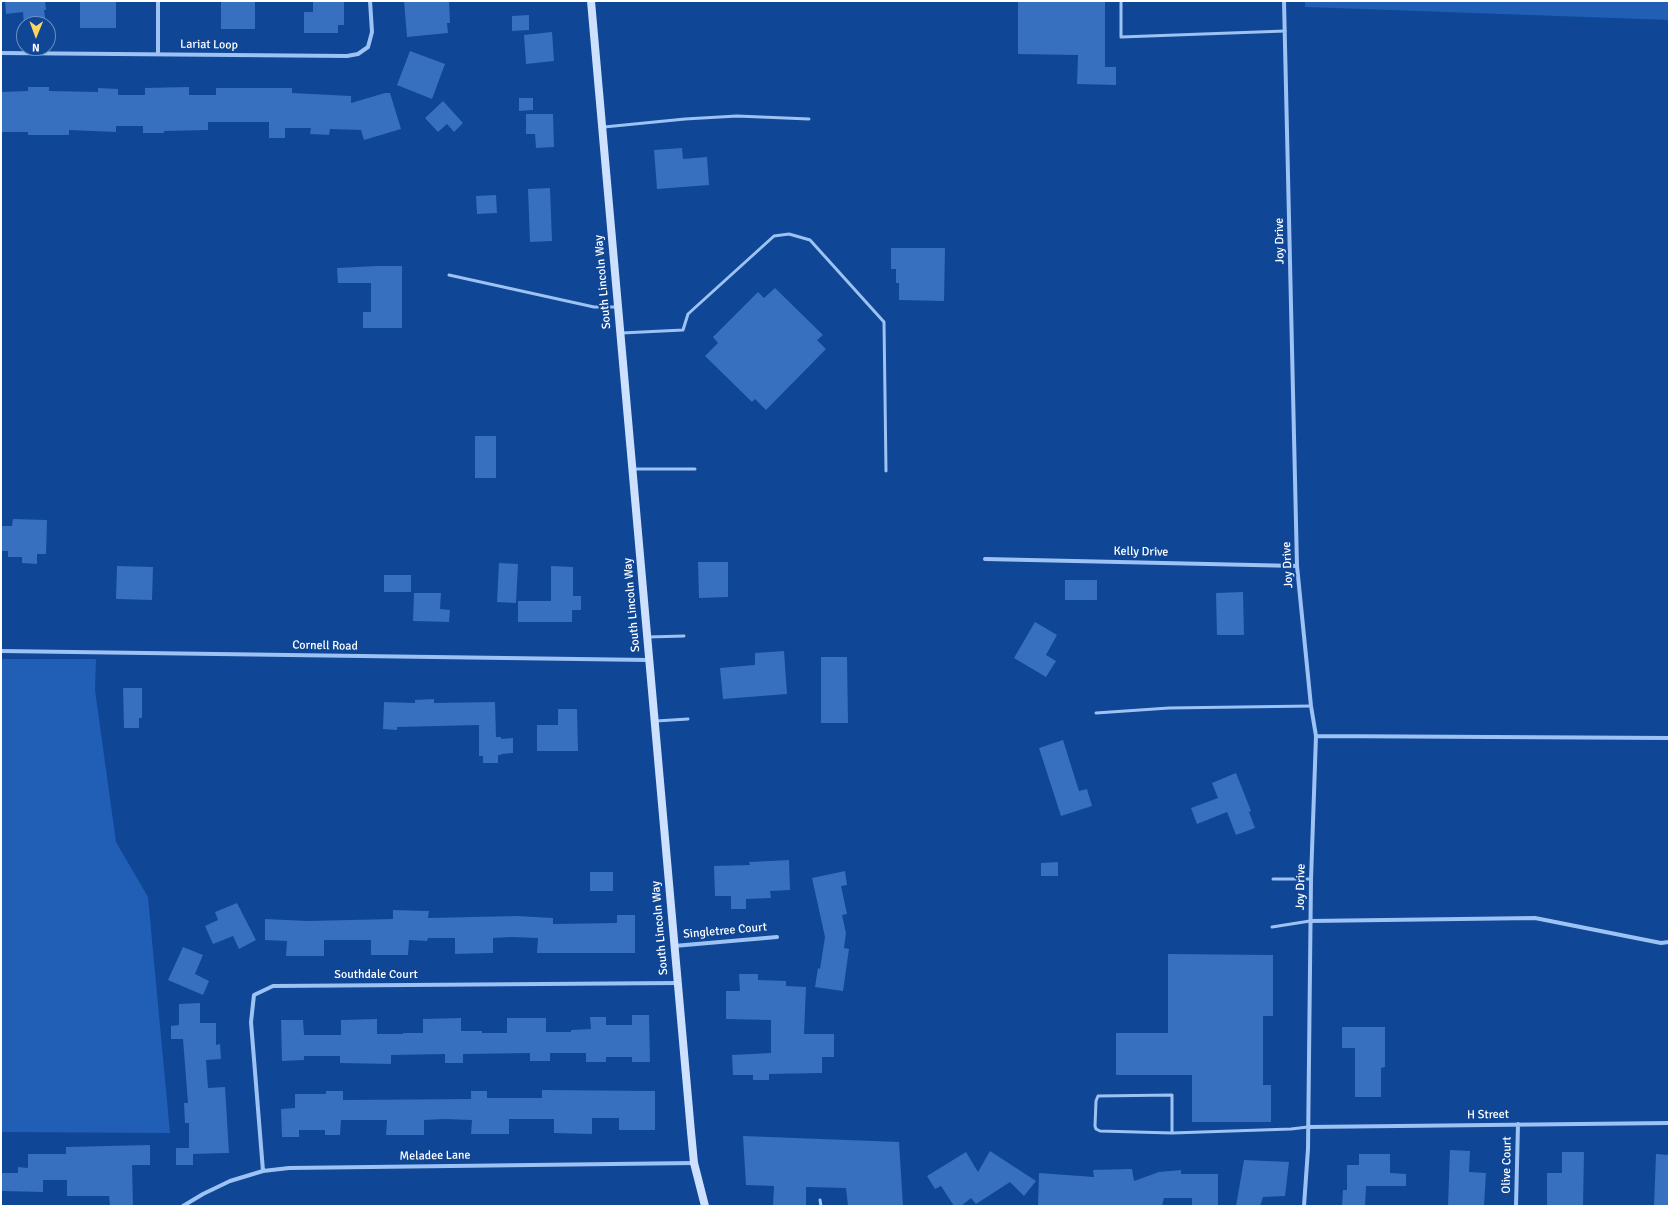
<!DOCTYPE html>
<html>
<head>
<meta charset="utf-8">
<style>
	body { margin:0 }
	#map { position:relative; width:1670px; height:1207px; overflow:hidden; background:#0f4695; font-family:Signika,sans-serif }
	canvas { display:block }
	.frame { position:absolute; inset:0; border:2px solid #fff; pointer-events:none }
	.north { position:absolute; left:16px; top:16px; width:40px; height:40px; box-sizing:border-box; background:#0f4695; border:1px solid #6f90bf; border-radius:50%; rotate:181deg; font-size:11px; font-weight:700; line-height:16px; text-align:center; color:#fff }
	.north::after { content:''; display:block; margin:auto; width:14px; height:18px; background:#ffd560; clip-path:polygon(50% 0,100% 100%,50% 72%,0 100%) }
</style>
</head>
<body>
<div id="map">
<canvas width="1670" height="1207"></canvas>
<div class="frame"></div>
<div class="north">N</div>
</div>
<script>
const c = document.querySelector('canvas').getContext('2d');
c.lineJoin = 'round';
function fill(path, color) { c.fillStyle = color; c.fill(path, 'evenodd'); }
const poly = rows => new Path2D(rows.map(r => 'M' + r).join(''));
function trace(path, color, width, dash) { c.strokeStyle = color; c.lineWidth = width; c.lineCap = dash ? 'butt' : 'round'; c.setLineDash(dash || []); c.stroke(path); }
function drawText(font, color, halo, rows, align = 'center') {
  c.font = font + ' Signika,sans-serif'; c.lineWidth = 4; c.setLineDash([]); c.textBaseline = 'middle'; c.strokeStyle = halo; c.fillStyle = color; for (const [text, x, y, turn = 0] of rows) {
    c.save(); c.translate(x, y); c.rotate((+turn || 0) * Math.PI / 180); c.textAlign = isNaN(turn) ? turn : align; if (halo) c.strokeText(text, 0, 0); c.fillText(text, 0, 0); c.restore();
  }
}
fill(poly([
	[1305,1,1669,1,1669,20,1305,7],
	[1,659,96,659,95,690,116,842,148,897,170,1133,1,1132]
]), '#205fb5');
fill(poly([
	[5,1,45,1,46,10,44,10,46,24,24,24,23,12,6,14],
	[80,1,116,1,116,28,80,28],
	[221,1,255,1,255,29,221,29],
	[313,1,344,1,344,25,338,25,338,33,304,33,304,12,313,12],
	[404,1,449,1,450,23,447,23,448,33,407,37],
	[1018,1,1105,1,1105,67,1116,67,1116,85,1077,84,1078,55,1018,54],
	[529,15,529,30,512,31,512,16],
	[552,32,554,61,526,64,524,35],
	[410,51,445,64,432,99,397,85],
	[28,87,49,87,49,91,98,92,98,88,118,89,118,95,145,95,145,88,189,87,189,95,216,95,216,88,292,88,292,93,351,96,351,103,385,93,390,93,401,129,364,140,361,130,330,129,329,135,310,134,311,128,285,128,285,138,269,138,269,122,208,122,208,130,164,131,164,133,143,133,143,126,116,126,116,132,69,130,69,135,28,135,28,132,1,132,1,92,28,91],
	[519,98,533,98,533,110,519,111],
	[443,101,463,123,454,132,447,124,438,132,425,118],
	[526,114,553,114,554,147,536,148,535,134,526,134],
	[682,148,683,159,707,157,709,185,657,189,654,150],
	[550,188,552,241,530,242,528,189],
	[496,195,497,213,477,214,476,196],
	[891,248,945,248,944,301,899,300,899,283,896,283,896,269,891,269],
	[377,266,402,266,402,328,363,328,363,312,371,312,371,283,338,283,337,268],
	[775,288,823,335,817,340,826,349,766,410,755,399,752,402,705,356,718,343,713,337,758,292,764,298],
	[475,436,496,436,496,478,475,478],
	[13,519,47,520,46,554,37,554,37,564,22,563,22,557,8,557,8,551,1,551,1,526,12,526],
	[698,562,728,562,728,597,699,598],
	[499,563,518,564,516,603,497,602],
	[117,566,153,567,152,600,116,599],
	[551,566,573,567,573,596,581,596,581,610,572,610,572,622,518,622,518,601,551,601],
	[384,575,411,575,411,592,384,592],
	[1065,580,1097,580,1097,600,1065,600],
	[1243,592,1244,635,1217,635,1216,593],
	[414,593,441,593,440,609,450,610,449,622,413,621],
	[1035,622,1057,635,1046,655,1056,661,1046,677,1014,658],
	[784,651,787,694,723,699,720,668,755,665,755,653],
	[821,657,847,657,848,723,821,723],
	[123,688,142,688,142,718,139,718,139,728,124,728],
	[434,699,434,703,495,702,496,737,501,737,501,739,513,738,513,753,501,754,501,755,498,755,498,763,483,763,483,756,479,756,479,725,397,727,397,730,383,729,384,702,415,703,415,700],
	[558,709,577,709,578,751,537,751,537,725,558,725],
	[1063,740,1079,791,1087,789,1092,806,1061,816,1039,748],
	[1236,773,1251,811,1249,812,1255,828,1236,835,1227,812,1197,824,1191,808,1218,798,1212,783],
	[789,860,790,890,770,891,771,898,746,899,746,909,731,909,731,896,715,896,714,866,750,865,749,862],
	[1058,862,1058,876,1041,876,1041,863],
	[845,871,847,885,841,886,847,914,842,915,846,933,844,948,849,949,843,991,815,987,818,968,820,969,825,937,812,878],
	[590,872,613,872,613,891,590,891],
	[237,903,256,940,239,949,233,936,213,944,205,926,218,920,215,912],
	[393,910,429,911,428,918,517,916,553,918,553,924,617,923,617,915,635,915,635,953,537,953,538,938,511,937,493,938,493,953,455,954,455,938,428,938,427,941,409,940,408,955,371,955,371,940,324,940,324,956,286,956,287,941,265,940,265,919,308,921,393,919],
	[183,947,203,955,195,974,209,981,203,995,168,980],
	[1168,954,1273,955,1273,1016,1263,1016,1263,1085,1271,1085,1271,1122,1192,1122,1192,1075,1116,1075,1116,1033,1168,1033],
	[739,974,758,974,758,980,786,981,786,986,806,987,804,1034,834,1034,834,1057,822,1057,822,1073,769,1074,769,1080,753,1080,753,1075,733,1075,732,1055,771,1053,771,1020,726,1019,726,991,740,991],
	[200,1003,200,1023,216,1023,216,1045,220,1044,221,1059,206,1060,208,1088,225,1087,229,1153,193,1154,193,1165,176,1165,176,1148,189,1148,189,1123,185,1123,184,1103,188,1103,183,1039,171,1039,171,1026,179,1025,179,1004],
	[632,1015,649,1015,650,1062,632,1062,632,1057,606,1057,606,1062,586,1062,586,1053,550,1053,550,1061,530,1061,530,1053,463,1054,463,1063,445,1063,445,1054,391,1055,391,1064,340,1063,340,1056,304,1056,304,1060,282,1061,281,1020,303,1020,304,1035,341,1035,341,1020,377,1019,377,1034,403,1034,403,1033,423,1033,423,1019,461,1018,461,1031,482,1031,482,1033,507,1033,507,1018,546,1018,546,1032,571,1032,571,1030,591,1029,590,1017,606,1017,606,1025,632,1025],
	[1342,1027,1385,1027,1385,1067,1381,1068,1381,1097,1355,1097,1355,1048,1342,1048],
	[542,1090,655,1091,655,1130,619,1130,619,1118,592,1118,592,1134,554,1133,554,1119,509,1119,509,1134,471,1134,472,1120,445,1119,424,1120,424,1135,386,1135,387,1120,341,1120,340,1135,325,1135,325,1130,299,1130,299,1137,282,1137,281,1109,295,1108,295,1094,326,1094,326,1091,343,1091,343,1100,471,1099,471,1091,487,1091,487,1098,542,1098],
	[743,1136,899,1142,903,1206,848,1206,846,1188,806,1187,806,1206,773,1206,774,1186,746,1185],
	[150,1145,150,1165,132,1165,133,1206,110,1206,109,1196,67,1196,67,1180,43,1180,43,1192,1,1191,1,1173,18,1173,18,1167,28,1168,28,1154,66,1154,66,1147],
	[1450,1150,1470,1151,1469,1172,1486,1173,1484,1206,1448,1206],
	[990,1151,1036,1181,1024,1196,1010,1182,976,1204,971,1198,961,1206,954,1206,941,1186,935,1189,927,1176,966,1152,978,1172],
	[1562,1152,1584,1152,1583,1206,1547,1206,1547,1173,1562,1173],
	[1359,1154,1390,1154,1390,1173,1406,1174,1406,1186,1366,1186,1365,1206,1342,1206,1343,1190,1347,1190,1347,1165,1359,1165],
	[1656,1154,1669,1155,1669,1206,1654,1206],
	[1244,1160,1289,1162,1285,1196,1263,1197,1260,1206,1236,1206],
	[1132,1169,1134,1181,1159,1172,1181,1170,1181,1174,1218,1174,1218,1206,1192,1206,1192,1198,1164,1198,1162,1206,1038,1206,1039,1173,1094,1177,1093,1170]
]), '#3770be');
trace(poly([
	[1121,1,1121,37,1285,31],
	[604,127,685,119,737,116,809,119],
	[449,275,594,307,618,307],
	[622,333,683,330,688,314,774,236,789,234,810,240,884,322,886,471],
	[634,469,695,469],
	[648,637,684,636],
	[1096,713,1169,708,1311,706],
	[656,721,688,719],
	[1273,879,1311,879],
	[1272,927,1310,921],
	[1172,1133,1172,1095,1098,1096,1096,1101,1095,1126,1096,1129,1100,1131,1172,1133,1291,1129,1308,1127],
	[820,1200,821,1206]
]), '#9dc2f4', 3);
trace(poly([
	[1284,1,1297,566,1311,706,1316,736,1311,879,1308,1149,1304,1206],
	[1,53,347,56,358,54,368,47,372,32,370,1],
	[158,54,158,1],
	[985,559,1297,566],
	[1,651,649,660],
	[1316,736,1669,738],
	[1310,921,1535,918,1661,943,1669,942],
	[674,946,777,937],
	[1308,1127,1669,1123],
	[263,1171,251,1022,254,995,273,986,677,983],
	[183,1206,203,1194,230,1181,263,1171,289,1168,694,1163],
	[1516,1206,1518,1124]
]), '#9dc2f4', 4);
trace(poly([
	[591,1,691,1132,694,1163,705,1206]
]), '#cde0fd', 8);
drawText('12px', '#fff', '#0f4695', [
	["Lariat Loop",209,45,1],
	["Joy Drive",1280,241,-91],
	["South Lincoln Way",603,282,-95],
	["Kelly Drive",1141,552,1],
	["Joy Drive",1288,565,-93],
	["South Lincoln Way",632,605,-95],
	["Cornell Road",325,646,1],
	["Joy Drive",1301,887,-89],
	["South Lincoln Way",660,928,-95],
	["Singletree Court",725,931,-5],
	["Southdale Court",376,975],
	["H Street",1488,1115,-1],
	["Meladee Lane",435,1156,-1],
	["Olive Court",1507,1165,-89]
]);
</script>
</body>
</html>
